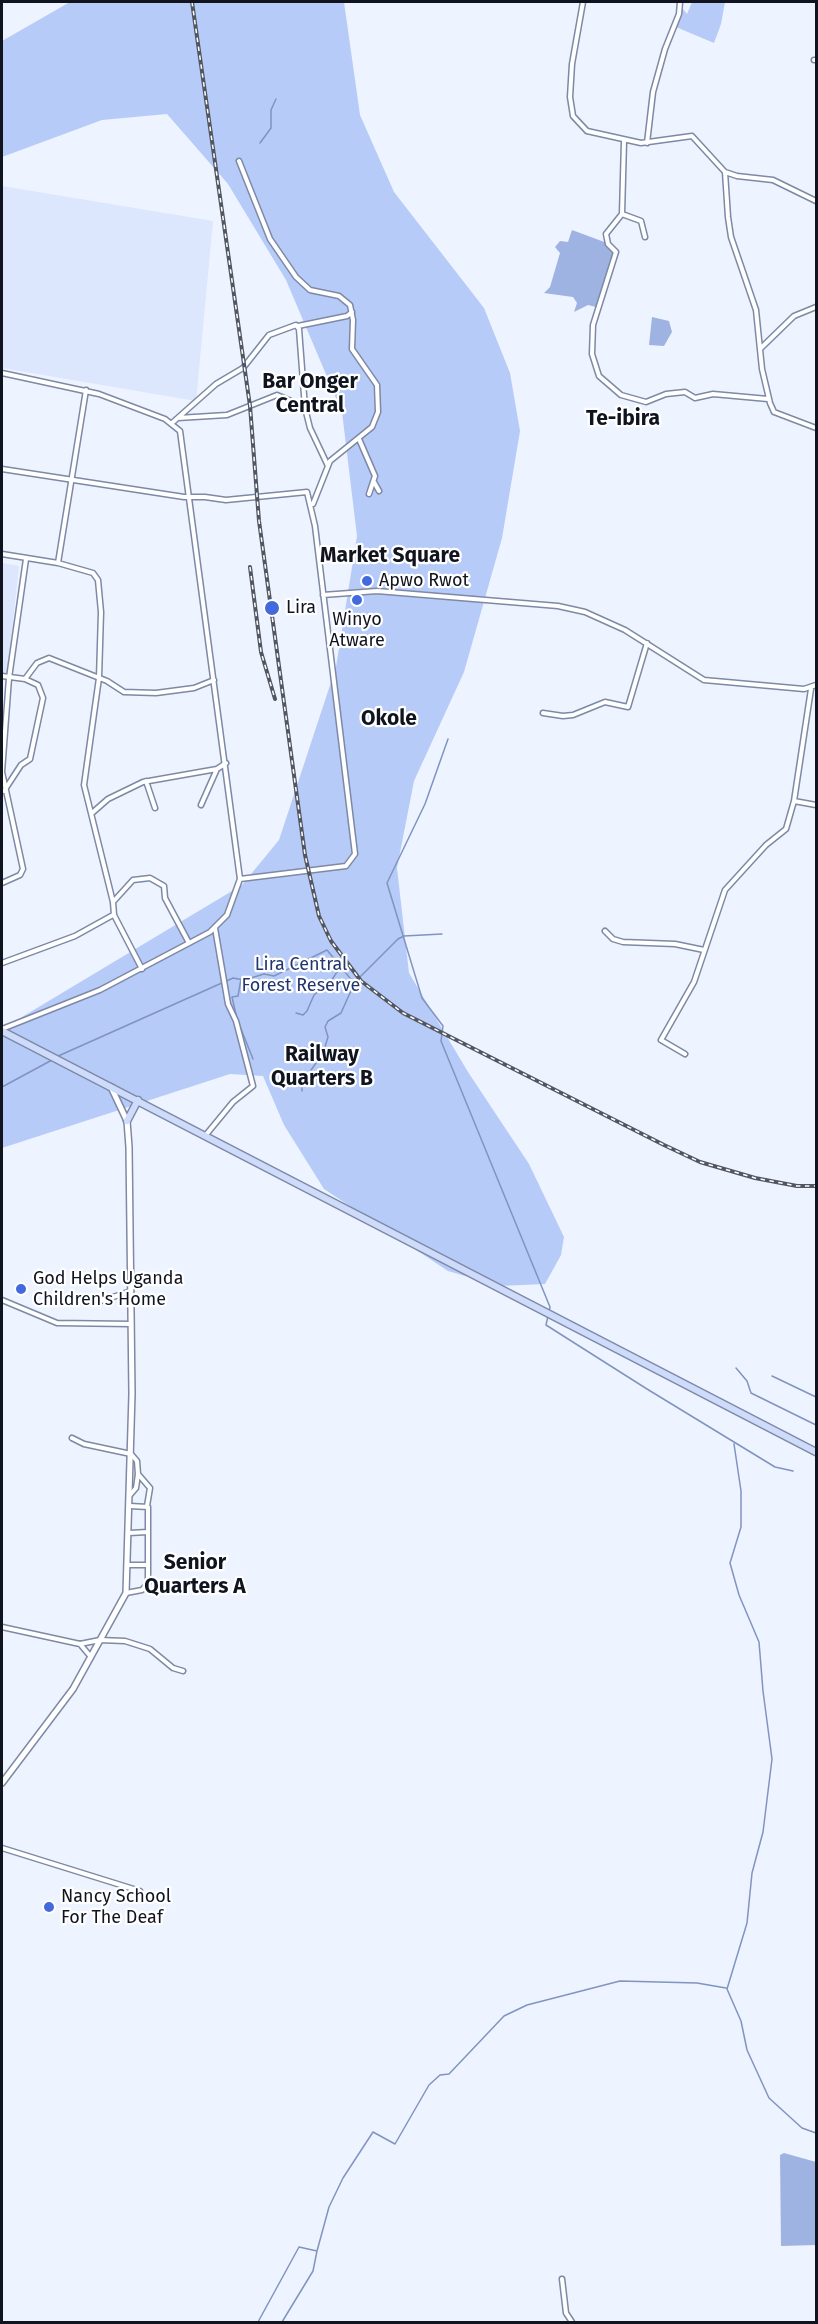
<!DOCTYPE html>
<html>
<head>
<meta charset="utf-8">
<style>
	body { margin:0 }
	#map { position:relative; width:818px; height:2324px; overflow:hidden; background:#edf3ff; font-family:"Fira Sans",sans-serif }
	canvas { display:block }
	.frame { position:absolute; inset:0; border:3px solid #10141f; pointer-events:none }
</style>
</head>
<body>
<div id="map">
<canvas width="818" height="2324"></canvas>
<div class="frame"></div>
</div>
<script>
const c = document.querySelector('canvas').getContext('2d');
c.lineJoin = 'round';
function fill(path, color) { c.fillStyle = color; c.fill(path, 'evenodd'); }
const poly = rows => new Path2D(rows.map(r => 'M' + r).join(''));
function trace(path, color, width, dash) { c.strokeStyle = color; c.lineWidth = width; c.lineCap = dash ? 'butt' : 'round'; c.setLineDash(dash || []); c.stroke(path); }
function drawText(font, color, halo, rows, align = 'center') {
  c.font = font + ' "Fira Sans",sans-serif'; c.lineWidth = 4.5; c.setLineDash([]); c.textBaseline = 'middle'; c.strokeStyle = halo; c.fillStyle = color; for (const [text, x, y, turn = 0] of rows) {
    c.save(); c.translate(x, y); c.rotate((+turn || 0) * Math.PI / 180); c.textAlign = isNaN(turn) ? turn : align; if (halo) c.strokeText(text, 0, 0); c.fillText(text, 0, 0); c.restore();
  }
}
fill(poly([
	[2,186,213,221,196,401,2,368],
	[2,563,19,566,7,674,2,673]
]), '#dce6fc');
fill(poly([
	[70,2,344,2,360,115,394,192,484,308,510,373,520,431,502,538,464,672,414,781,397,868,409,973,468,1072,529,1164,564,1237,561,1255,545,1284,499,1286,448,1271,324,1189,284,1125,263,1076,230,1074,2,1148,2,1029,242,885,279,840,336,667,357,536,342,412,286,280,228,184,167,114,102,120,2,157,2,41],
	[692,2,725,2,721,24,714,43,676,27,683,9,687,14]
]), '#b7cbf8');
fill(poly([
	[572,230,615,246,596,307,588,305,574,312,577,303,573,297,544,293,550,287,560,253,555,247,560,241,568,242],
	[652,317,669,321,672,332,664,346,649,345],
	[784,2153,816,2162,816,2245,781,2246,780,2155]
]), '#9eb3e1');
trace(poly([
	[260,143,271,128,271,110,276,99],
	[448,739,425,804,387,883,422,998,443,1026,441,1041,550,1307,549,1312],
	[296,1013,303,1015,307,1011,314,995,331,981,339,969],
	[237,1019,232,997,238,996,241,979],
	[239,1024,253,1059],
	[56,1057,233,978,244,980,264,974,274,976,327,950,354,983,398,939,404,936,442,934],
	[2,1087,52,1060],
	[302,1091,302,1083,323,1053,328,1037,325,1027,328,1021,341,1013,354,984],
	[548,1316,546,1325,647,1389,775,1467,793,1471],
	[736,1368,747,1381,751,1393,816,1425],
	[772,1376,816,1397],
	[734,1444,741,1491,741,1527,730,1563,739,1595,759,1642,763,1691,772,1759,763,1832,752,1873,747,1923,727,1989,741,2021,747,2050,769,2098,802,2128,816,2133],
	[258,2322,299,2247,317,2251,329,2207,343,2178,373,2132,395,2144,429,2085,440,2075,449,2074,504,2016,527,2005,620,1981,697,1983,726,1988],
	[282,2322,313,2271,317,2251]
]), '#8194c0', 1.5);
const minor = poly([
	[583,2,572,64,570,97,573,116,587,131,641,143,692,136,725,172,728,217,731,237,756,310,762,369,770,403,774,412,816,428],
	[814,60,816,60],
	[624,141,622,214,606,234,608,244,616,252,593,325,592,354,599,376,621,395,646,402,666,394,685,392,695,398,713,394,768,399],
	[647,143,653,92,665,49,679,14,680,2],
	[239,161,270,239,296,277,310,290,339,296,350,305,353,320,352,349,377,385,378,412,372,427,330,461,313,504],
	[725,172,737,176,773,180,816,201],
	[622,214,641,221,645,237],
	[298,326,347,316,352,312],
	[761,348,794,316,816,307],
	[2,373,99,394,165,419,180,431,240,879,227,915,210,932,100,990,2,1029],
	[178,418,227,415,277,395,305,407],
	[172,423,216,384,243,368,269,335,296,325,299,329,305,408,310,428,328,466],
	[359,439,375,476,369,494],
	[2,469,184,497,205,497,226,500,307,492,315,526,355,854,346,866,240,879],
	[374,482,379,491],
	[2,554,58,563,86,390],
	[58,563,93,573,98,580,101,612,99,678,84,785,113,902,114,915,142,969],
	[323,595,377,591,558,606,585,612,625,630,704,680,804,689,816,685],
	[2,676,25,679,37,663,49,658,107,681,124,692,156,693,194,688,214,680],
	[543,713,563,716,573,715,605,702,628,707,647,643],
	[146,781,155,808],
	[4,791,21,765,30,759,43,698,38,685,25,679],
	[794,801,811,689],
	[201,805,217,769,226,763],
	[92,813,108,799,143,782,217,769],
	[2,883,20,875,23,869,2,772,9,678,26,559],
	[113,902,133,880,150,878,164,886,165,898,189,943],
	[605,931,613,939,623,942,675,944,704,950],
	[2,963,75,936,113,915],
	[685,1054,661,1040,694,982,725,890,766,845,786,829,794,801,816,805],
	[205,1136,233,1102,253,1086,236,1021,228,1004,215,928],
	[2,1300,57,1323,131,1324],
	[98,1302,131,1291],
	[72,1438,84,1444,131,1454,137,1461,138,1474,136,1488,130,1495],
	[138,1474,150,1488,147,1506],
	[129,1533,148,1532],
	[128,1565,147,1565],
	[126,1593,142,1590,148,1583,148,1507,130,1506],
	[2,1627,80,1644,100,1640,125,1641,150,1649,173,1668,183,1671],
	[80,1644,91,1657],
	[2,1848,140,1891],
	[562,2279,566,2313,572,2322]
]);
const tertiary = poly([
	[2,1783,73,1689,126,1593,132,1394,129,1147,127,1121,111,1087]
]);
const secondary = poly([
	[2,1031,816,1452],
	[127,1121,138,1100]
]);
trace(minor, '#7d89a5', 7);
trace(tertiary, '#7d89a5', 8);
trace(secondary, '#7d89a5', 9);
trace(minor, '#fff', 4);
trace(tertiary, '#fff', 5);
trace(secondary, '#cedbfb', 6);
const rail = poly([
	[192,2,250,406,259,521,305,855,319,916,331,941,361,981,403,1013,664,1145,700,1162,755,1178,797,1186,816,1186],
	[250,567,261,652,275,699]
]);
trace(rail, '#515661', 4);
trace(rail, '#fff', 1.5, [4.5]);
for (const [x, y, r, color] of [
	[367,581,6,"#436adc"],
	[357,600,6,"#436adc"],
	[272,608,8,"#436adc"],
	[21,1289,6,"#436adc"],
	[49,1907,6,"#436adc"]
]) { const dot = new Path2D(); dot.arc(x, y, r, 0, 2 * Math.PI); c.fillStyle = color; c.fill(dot); trace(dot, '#fff', 2); }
drawText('18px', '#10141f', '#fff', [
	["Apwo Rwot",379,581],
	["Lira",286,608],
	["Winyo",357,620,"center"],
	["Atware",357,641,"center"],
	["God Helps Uganda",33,1279],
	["Children's Home",33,1300],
	["Nancy School",61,1897],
	["For The Deaf",61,1918]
], 'left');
drawText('18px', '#21366d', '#fff', [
	["Lira Central",301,965],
	["Forest Reserve",301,986]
]);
drawText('bold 21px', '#10141f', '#fff', [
	["Bar Onger",310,382],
	["Central",310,406],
	["Te-ibira",623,419],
	["Market Square",390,556],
	["Okole",389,719],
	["Railway",322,1055],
	["Quarters B",322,1079],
	["Senior",195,1563],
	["Quarters A",195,1587]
]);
</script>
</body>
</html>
